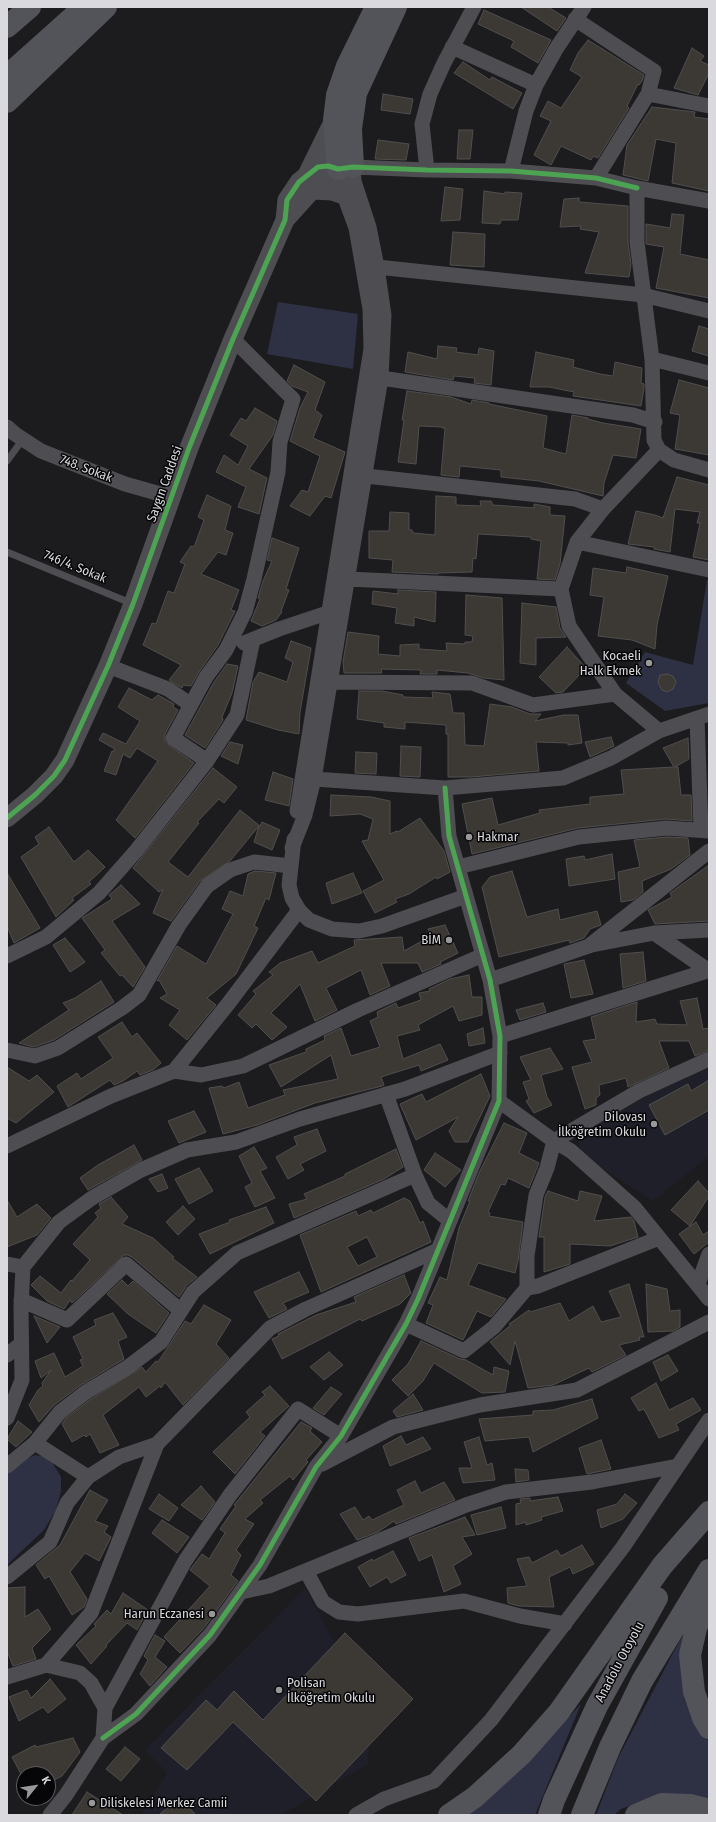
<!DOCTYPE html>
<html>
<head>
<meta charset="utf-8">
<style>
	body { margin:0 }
	#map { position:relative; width:716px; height:1822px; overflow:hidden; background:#1c1c1f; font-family:"Fira Sans Condensed",sans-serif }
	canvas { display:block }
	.frame { position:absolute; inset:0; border:8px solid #dadade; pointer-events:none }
	.north { position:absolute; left:16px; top:1766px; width:40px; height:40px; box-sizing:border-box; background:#060608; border:1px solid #5b5b5e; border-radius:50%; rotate:60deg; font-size:11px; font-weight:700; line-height:16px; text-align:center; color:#dadade }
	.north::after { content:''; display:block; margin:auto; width:14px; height:18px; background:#98989b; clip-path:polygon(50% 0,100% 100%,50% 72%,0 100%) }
</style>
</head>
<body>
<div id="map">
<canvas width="716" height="1822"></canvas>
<div class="frame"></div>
<div class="north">K</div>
</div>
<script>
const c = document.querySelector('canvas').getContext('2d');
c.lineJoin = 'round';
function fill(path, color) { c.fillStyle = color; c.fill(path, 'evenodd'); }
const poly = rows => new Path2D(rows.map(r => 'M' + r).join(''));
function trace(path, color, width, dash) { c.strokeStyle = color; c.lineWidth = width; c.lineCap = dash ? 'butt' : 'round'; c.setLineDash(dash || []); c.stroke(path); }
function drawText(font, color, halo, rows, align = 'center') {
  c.font = font + ' "Fira Sans Condensed",sans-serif'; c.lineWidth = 3; c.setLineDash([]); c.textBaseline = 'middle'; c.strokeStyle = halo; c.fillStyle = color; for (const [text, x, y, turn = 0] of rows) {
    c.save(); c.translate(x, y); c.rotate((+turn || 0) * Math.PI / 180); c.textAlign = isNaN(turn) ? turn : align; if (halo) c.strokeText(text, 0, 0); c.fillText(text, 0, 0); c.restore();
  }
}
fill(poly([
	[709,1065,709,1156,653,1201,599,1166,581,1152,577,1136,673,1080],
	[305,1588,345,1662,369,1743,368,1764,281,1815,141,1815,167,1773,145,1750]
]), '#1f1f29');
fill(poly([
	[278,302,358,314,353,369,267,354],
	[707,580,709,580,709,703,665,711,626,683,645,652,693,665],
	[35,1455,49,1457,61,1477,61,1491,56,1510,44,1530,7,1565,7,1471,20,1462],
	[683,1634,681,1661,684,1698,691,1716,709,1742,709,1799,643,1801,621,1809,614,1815,596,1815,618,1758],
	[581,1704,535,1815,461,1815,525,1764]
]), '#2e3044');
const building = poly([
	[521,7,548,7,566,18,557,31,521,7],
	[484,10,551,40,538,63,511,47,514,41,478,24,484,10],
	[588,40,644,75,642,81,639,85,638,84,627,106,629,108,598,158,593,156,591,160,561,146,551,165,534,155,551,121,540,116,548,101,561,108,582,77,570,70,578,53,588,40],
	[692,48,704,56,700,61,709,65,709,73,698,95,674,88,692,48],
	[463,62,490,80,492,77,522,93,513,109,454,73,463,62],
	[383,94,413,99,410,114,381,110,383,94],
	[652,107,695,112,694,117,709,119,709,191,672,183,676,143,656,139,648,181,623,175,627,145,652,107],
	[459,130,473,130,470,159,457,159,459,130],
	[378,140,409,144,406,160,375,159,378,140],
	[445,187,463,189,460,220,441,221,445,187],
	[484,191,505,194,505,192,522,193,518,220,501,220,500,224,482,223,484,191],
	[579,198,579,202,628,206,628,242,631,264,629,277,585,273,599,232,580,229,581,226,560,227,564,199,579,198],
	[672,214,684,215,680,254,709,260,709,298,656,288,664,247,646,244,646,224,670,228,672,214],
	[453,232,485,234,484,267,450,265,453,232],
	[699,326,709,329,709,356,692,351,699,326],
	[438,346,457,348,456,352,478,355,479,348,494,351,491,385,474,383,475,378,454,376,453,380,405,372,408,352,437,359,438,346],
	[536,352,574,360,573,367,600,374,613,376,615,362,642,368,641,383,644,384,644,388,641,406,573,396,574,392,549,387,530,387,536,352],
	[294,365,325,382,315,410,322,415,313,438,345,452,331,498,325,496,310,516,290,506,302,490,308,492,320,456,290,441,300,408,308,392,292,386,287,381,294,365],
	[679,380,709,388,709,455,675,449,680,415,670,413,679,380],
	[407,391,451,397,471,404,472,400,489,403,489,404,547,416,543,448,566,454,572,415,588,418,588,419,603,423,641,429,636,458,613,455,604,483,603,496,539,481,501,477,501,470,460,466,459,477,441,475,445,428,442,428,442,427,419,426,416,464,398,462,404,420,402,420,407,391],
	[255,408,277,421,273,435,249,469,267,478,259,514,238,507,246,487,216,472,224,455,238,465,248,446,230,435,241,418,246,421,255,408],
	[677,477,709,485,709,560,693,557,700,523,697,523,700,512,675,509,670,552,654,549,654,547,628,544,636,511,655,515,663,518,677,477],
	[207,495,231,506,225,530,233,533,226,555,218,552,201,574,239,590,231,610,235,611,218,645,199,672,191,686,183,685,182,688,169,680,181,665,143,645,152,623,156,624,168,591,174,593,185,564,180,562,191,546,194,547,204,520,198,517,207,495],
	[436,496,456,497,456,505,481,506,480,501,491,501,493,505,534,508,534,504,550,507,550,515,565,516,560,564,555,580,537,579,541,541,531,539,531,537,478,534,476,559,473,558,472,572,438,573,438,574,392,572,393,560,369,558,369,531,389,531,390,512,409,513,409,530,412,530,413,533,435,535,436,496],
	[272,538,299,548,286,589,289,590,281,611,282,612,276,620,262,626,251,621,260,599,258,598,263,581,272,561,267,560,272,538],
	[627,567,668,576,657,625,655,649,632,640,598,636,604,597,590,595,593,568,626,573,627,567],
	[398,590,436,592,435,622,414,617,414,626,395,623,397,608,372,604,373,591,398,594,398,590],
	[466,595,502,598,504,680,484,678,468,673,437,670,437,674,420,674,421,670,381,669,382,673,344,673,343,662,348,632,379,636,378,654,400,656,400,645,419,644,419,649,447,651,446,643,465,644,465,642,472,642,473,636,465,635,466,595],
	[522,603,556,607,560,628,566,637,536,638,536,665,520,663,522,603],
	[291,641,311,648,300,712,299,734,278,730,246,720,253,682,259,672,287,682,293,662,285,658,291,641],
	[567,647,586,668,563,692,556,693,539,677,567,647],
	[227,664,238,666,232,693,222,717,223,720,205,748,185,735,214,682,227,664],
	[667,674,673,676,676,682,673,689,667,692,662,690,658,683,660,675,667,674],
	[129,688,152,700,158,695,174,704,173,707,178,710,165,734,165,742,194,763,135,838,116,820,158,761,137,748,130,758,123,754,116,775,104,771,112,751,114,751,115,749,99,740,103,733,126,744,140,721,118,707,129,688],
	[359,691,382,691,403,695,403,697,433,698,432,692,450,694,453,713,464,713,465,745,484,746,490,704,512,707,530,714,541,714,535,721,564,715,578,715,582,743,568,745,568,743,536,742,539,771,471,777,448,777,448,734,446,734,446,725,405,722,405,729,384,727,384,723,357,719,359,691],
	[611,737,614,746,590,757,585,742,611,737],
	[688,738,689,759,675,767,678,767,681,795,691,795,692,821,666,819,578,828,472,854,462,804,492,798,498,825,540,813,539,810,590,804,590,797,624,794,621,770,674,767,663,748,688,738],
	[230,742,243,745,238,764,221,756,230,742],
	[401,746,421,747,420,777,400,776,401,746],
	[356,752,377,753,376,774,355,773,356,752],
	[213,768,237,787,224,803,219,799,197,822,199,823,168,862,188,877,240,810,260,826,262,822,280,830,272,850,254,842,259,826,230,861,200,881,171,921,153,913,163,889,159,892,133,868,213,768],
	[273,772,293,779,289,806,265,800,273,772],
	[331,795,371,797,390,801,390,834,397,831,398,832,420,818,444,851,450,872,437,879,436,877,409,894,395,899,397,902,375,913,363,891,384,880,362,841,368,840,373,819,360,814,330,816,331,795],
	[49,827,74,862,88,850,105,867,89,882,91,884,72,898,74,900,56,917,21,857,39,844,35,837,49,827],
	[667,837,688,838,690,855,671,869,642,881,643,892,633,900,621,902,618,872,640,867,634,840,667,837],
	[612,854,615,879,569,886,566,859,584,856,585,860,612,854],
	[709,865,709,921,655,924,648,910,672,897,670,893,709,865],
	[255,871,276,873,269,900,266,898,254,926,258,928,236,974,207,998,216,1005,187,1040,169,1025,180,1010,160,998,167,994,159,980,157,981,177,946,206,964,233,914,222,909,230,891,243,896,248,874,255,871],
	[512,871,527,917,558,909,560,920,597,911,601,925,590,929,584,938,570,943,569,940,499,957,482,887,490,877,512,871],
	[7,873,40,928,14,943,7,926,7,873],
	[353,873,362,893,332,904,326,883,353,873],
	[121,885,140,904,112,921,145,967,133,987,122,975,120,976,101,953,105,950,82,918,112,899,109,895,121,885],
	[445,925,458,953,440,962,441,964,422,972,418,963,381,963,390,986,370,995,361,970,326,988,337,1010,315,1021,300,984,271,1013,287,1027,272,1040,256,1024,252,1028,238,1015,256,994,253,991,273,975,269,972,280,963,312,951,318,963,355,946,354,940,402,937,404,951,431,936,428,929,445,925],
	[65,938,85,962,70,972,53,945,65,938],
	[643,952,646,981,623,988,620,954,643,952],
	[584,960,593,994,571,998,564,964,584,960],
	[469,975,472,997,482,997,482,1015,459,1021,453,1006,418,1025,420,1030,397,1036,403,1059,440,1044,448,1060,421,1071,419,1065,381,1077,384,1085,382,1086,315,1103,257,1125,223,1134,209,1088,222,1086,224,1088,239,1082,248,1108,285,1095,283,1090,338,1079,331,1055,281,1087,269,1065,306,1052,306,1049,325,1040,324,1036,341,1028,351,1056,380,1047,370,1021,378,1017,377,1012,396,1003,398,1008,421,1000,419,993,430,991,429,989,450,979,469,975],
	[101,981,114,1002,54,1040,34,1047,19,1043,69,1010,63,1003,75,998,101,981],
	[697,998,703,1029,709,1028,709,1050,695,1056,689,1041,659,1041,669,1068,628,1087,626,1078,599,1085,600,1095,596,1098,596,1105,585,1109,572,1067,592,1062,583,1041,596,1039,591,1017,637,1002,636,1022,655,1019,657,1024,687,1025,680,1001,697,998],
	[543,1003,546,1012,520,1020,516,1010,543,1003],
	[122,1022,132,1037,137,1033,161,1063,153,1070,140,1075,137,1071,123,1081,114,1085,110,1080,68,1107,57,1086,77,1073,81,1079,113,1058,98,1037,122,1022],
	[483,1028,485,1043,469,1046,467,1034,483,1028],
	[550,1048,563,1069,541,1075,547,1097,552,1105,534,1113,526,1101,529,1099,523,1082,531,1080,520,1057,550,1048],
	[7,1067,29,1081,37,1075,54,1092,16,1123,7,1118,7,1067],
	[481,1074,490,1096,468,1142,455,1142,449,1131,458,1117,416,1140,400,1104,422,1094,426,1102,481,1074],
	[709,1080,709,1110,665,1135,649,1105,688,1084,691,1091,709,1080],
	[194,1111,206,1132,179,1143,168,1121,194,1111],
	[504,1123,527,1133,519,1153,539,1163,529,1188,508,1178,505,1185,501,1184,488,1212,490,1213,489,1216,523,1222,518,1261,515,1273,478,1263,468,1285,506,1299,491,1317,477,1311,463,1340,426,1323,433,1305,428,1303,440,1277,447,1280,459,1228,470,1201,468,1201,479,1173,504,1123],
	[317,1129,326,1151,300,1164,304,1170,288,1179,276,1157,297,1145,294,1137,317,1129],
	[134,1145,142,1160,88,1190,80,1178,98,1165,134,1145],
	[254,1147,267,1168,260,1171,275,1198,255,1207,245,1187,252,1183,239,1156,254,1147],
	[396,1149,403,1167,384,1179,294,1218,289,1204,307,1199,304,1194,345,1176,345,1174,396,1149],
	[435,1153,461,1170,445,1187,424,1170,435,1153],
	[199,1168,213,1191,189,1204,175,1179,199,1168],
	[162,1174,168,1188,158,1192,149,1179,162,1174],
	[698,1181,709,1193,709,1196,690,1226,671,1210,698,1181],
	[548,1191,578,1201,580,1191,602,1196,594,1221,631,1217,634,1221,638,1237,610,1246,570,1244,570,1264,544,1272,544,1237,539,1237,545,1197,548,1191],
	[111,1197,128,1217,122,1224,153,1238,174,1257,172,1258,197,1277,187,1285,179,1297,132,1257,128,1255,124,1255,72,1303,70,1300,64,1309,47,1301,31,1285,40,1276,61,1293,71,1280,72,1281,90,1260,73,1244,98,1217,95,1213,101,1208,99,1204,111,1197],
	[404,1198,410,1201,420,1223,423,1221,431,1242,321,1292,300,1235,356,1211,358,1216,371,1210,373,1213,404,1198],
	[367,1237,377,1257,358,1266,347,1247,367,1237],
	[7,1200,17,1217,37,1204,51,1218,37,1235,7,1247,7,1200],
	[183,1206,195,1219,178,1235,166,1222,183,1206],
	[266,1207,274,1223,210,1254,199,1234,230,1222,229,1220,266,1207],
	[696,1222,703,1235,709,1231,709,1242,694,1254,679,1234,696,1222],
	[299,1272,309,1292,283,1303,287,1309,269,1318,254,1292,299,1272],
	[404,1275,411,1293,400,1304,362,1321,360,1319,282,1359,272,1339,279,1336,278,1334,316,1315,356,1302,354,1297,404,1275],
	[122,1280,128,1286,133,1281,169,1313,156,1333,128,1314,107,1294,122,1280],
	[629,1284,644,1337,639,1337,640,1340,619,1345,626,1355,592,1372,589,1368,553,1385,528,1388,515,1341,510,1365,490,1342,511,1325,509,1324,529,1310,530,1312,560,1303,569,1321,593,1306,601,1322,621,1317,609,1291,629,1284],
	[646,1284,667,1289,670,1311,680,1310,680,1327,673,1331,648,1332,646,1284],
	[204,1305,231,1320,216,1344,229,1358,183,1405,165,1382,161,1388,160,1386,146,1397,139,1387,103,1415,119,1445,100,1453,90,1434,86,1437,84,1435,72,1442,62,1424,66,1418,91,1399,142,1367,146,1372,156,1361,158,1362,185,1321,191,1324,204,1305],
	[113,1313,127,1337,118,1341,124,1359,81,1385,54,1405,39,1422,29,1405,38,1390,43,1386,42,1383,51,1370,41,1378,35,1361,54,1353,65,1377,83,1366,80,1360,83,1359,73,1337,96,1325,94,1320,113,1313],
	[34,1316,60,1327,47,1343,34,1316],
	[421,1341,460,1359,466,1360,493,1375,494,1367,509,1371,505,1392,482,1393,434,1363,423,1381,408,1396,392,1380,408,1364,421,1341],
	[329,1352,343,1365,324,1380,310,1367,329,1352],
	[668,1355,678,1371,661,1381,653,1362,668,1355],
	[656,1383,669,1410,693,1398,701,1410,676,1424,679,1430,659,1438,644,1409,639,1411,631,1398,656,1383],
	[270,1386,289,1406,260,1432,265,1436,235,1474,213,1452,250,1417,246,1412,265,1395,262,1392,270,1386],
	[331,1387,342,1394,324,1415,313,1408,331,1387],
	[413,1394,423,1410,397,1417,393,1411,413,1394],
	[592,1399,598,1418,533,1452,529,1437,485,1441,479,1419,533,1415,533,1411,553,1410,592,1399],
	[18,1421,32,1432,16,1447,7,1439,18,1421],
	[301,1422,312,1428,310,1431,322,1442,306,1460,308,1462,293,1480,290,1476,260,1500,263,1503,245,1519,254,1524,236,1550,241,1555,231,1575,238,1581,204,1628,180,1653,164,1637,210,1586,190,1570,202,1554,209,1559,225,1533,220,1529,236,1506,234,1505,301,1422],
	[401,1436,406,1445,423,1437,431,1449,390,1466,383,1446,401,1436],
	[479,1437,487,1465,492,1463,495,1480,463,1483,459,1468,472,1468,464,1442,479,1437],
	[601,1440,611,1469,587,1474,579,1448,601,1440],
	[515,1469,528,1470,529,1480,516,1482,515,1469],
	[415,1481,421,1493,444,1482,455,1500,396,1524,394,1521,378,1532,357,1540,340,1514,355,1507,363,1520,369,1516,372,1520,404,1505,397,1490,415,1481],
	[201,1486,215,1502,202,1520,181,1505,201,1486],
	[90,1490,108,1500,95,1521,108,1526,104,1532,111,1537,99,1561,85,1553,70,1572,87,1599,84,1607,72,1615,49,1576,45,1579,36,1565,60,1545,90,1490],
	[159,1494,178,1508,169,1521,149,1509,159,1494],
	[625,1494,637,1503,623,1519,601,1528,597,1510,617,1504,625,1494],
	[558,1497,563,1511,541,1517,542,1520,526,1525,526,1522,516,1525,516,1504,521,1503,520,1499,530,1498,530,1501,558,1497],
	[501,1507,506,1528,477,1535,471,1515,501,1507],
	[465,1517,475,1535,462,1537,472,1554,453,1566,461,1584,444,1592,432,1555,419,1561,409,1538,465,1517],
	[162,1520,189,1537,177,1553,152,1533,162,1520],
	[582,1545,594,1564,573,1574,570,1567,549,1577,554,1607,519,1606,508,1603,507,1588,527,1586,517,1559,529,1557,532,1563,557,1550,561,1556,582,1545],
	[393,1551,406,1575,391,1583,387,1577,370,1587,358,1567,372,1559,373,1561,393,1551],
	[25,1587,25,1617,38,1609,51,1629,32,1648,36,1659,13,1666,7,1651,7,1588,25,1587],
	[123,1593,148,1610,137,1630,127,1623,106,1645,107,1646,91,1664,76,1645,96,1626,94,1624,107,1610,111,1614,123,1593],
	[345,1633,413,1699,316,1801,233,1722,187,1770,161,1748,206,1700,217,1710,234,1691,263,1720,345,1633],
	[155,1635,165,1641,155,1657,167,1667,150,1686,140,1674,148,1660,144,1656,155,1635],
	[50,1679,66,1699,48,1713,43,1707,19,1721,9,1697,27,1690,31,1698,50,1679],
	[73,1738,80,1752,62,1776,48,1783,48,1774,21,1774,12,1757,35,1745,36,1747,73,1738],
	[125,1747,140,1759,121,1781,106,1769,125,1747],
	[87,1792,123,1815,72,1815,87,1792],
	[179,1797,196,1815,159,1815,179,1797]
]);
fill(building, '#3c3833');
trace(building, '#504f4f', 1);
trace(poly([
	[7,461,23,439],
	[7,552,133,604]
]), '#4d4d52', 7);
trace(poly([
	[575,19,654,71,648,94],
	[452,47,536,85],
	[427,170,422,124,430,94,444,63,474,7],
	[511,171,526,111,536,85,556,49,584,7],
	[596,178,648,94,709,106],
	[709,201,637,188,637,242,652,359,654,440,659,450,674,460,709,470],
	[377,267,643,295,709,311],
	[652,359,709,373],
	[381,378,633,415,655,422],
	[7,427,15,434,41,451,125,484,171,497],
	[366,476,575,499,603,509],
	[577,542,709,570],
	[348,579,561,589],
	[244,643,279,629,330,612],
	[108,666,168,689,191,705],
	[329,682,472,683,533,705,615,694,659,731],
	[615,694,569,626,561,589,577,542,603,509,659,450],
	[697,718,701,830],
	[207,761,173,738,206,677,226,650,245,612,254,579,278,472,280,442,293,399,233,339],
	[314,779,445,788,563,778,611,758,659,731,709,714],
	[297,811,371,349,370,309,356,228,342,190,338,169],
	[294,839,289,885,292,898,299,910,309,920,332,929,359,931,382,926,466,896],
	[292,848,305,815,314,779,381,378,384,315,377,267,369,227,354,181,353,167,427,170,511,171,596,178,637,188],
	[458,867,579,837,667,828,709,831],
	[654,933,709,971],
	[592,945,654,933,709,930],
	[7,956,46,937,99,893,136,851,207,761,237,715,253,640],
	[490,980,589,946,709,851],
	[500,1036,707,971],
	[7,1050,35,1056,58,1048,122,1008,139,995,179,925,207,886,230,870,254,862,291,866],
	[174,1071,201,1075,243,1066,358,1010,483,955],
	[386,1094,415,1175,428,1203,450,1221],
	[499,1101,554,1141,571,1151,634,1207,709,1299],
	[7,1146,111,1096,174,1071,228,1004,299,910],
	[7,1264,23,1267,21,1308,22,1380,7,1418],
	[23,1267,59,1222,92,1198,141,1170,187,1150,236,1142,300,1119,405,1089,500,1053],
	[698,1284,709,1254],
	[527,1288,527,1256,536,1195,547,1168,554,1141,639,1091,709,1059],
	[21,1300,67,1320,126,1264,181,1311],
	[406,1324,464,1351,494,1327,527,1288,538,1286,659,1238],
	[7,1355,21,1344],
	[35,1443,88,1477],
	[322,1464,393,1427,480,1405,577,1390,709,1322],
	[7,1466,35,1443,60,1412,86,1392,128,1367,161,1342,193,1292,237,1253,415,1175],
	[306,1571,323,1602,339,1612,358,1614,464,1601,520,1616,565,1624],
	[7,1577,50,1542,67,1503,88,1477,119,1457,157,1444],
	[241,1592,269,1586,466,1505,506,1492,592,1482,678,1466],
	[46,1665,91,1613,157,1444,270,1328,306,1309,438,1250],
	[7,1677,46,1665,80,1673,91,1683,105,1708,103,1738,66,1795,50,1815],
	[105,1708,185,1561,230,1495,298,1409,341,1436],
	[103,1738,136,1714,210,1635,260,1565,316,1467,341,1436,406,1324,418,1299,499,1101,500,1036,490,980,449,836,445,788],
	[356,1815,384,1799,434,1781,491,1720,623,1547,709,1420]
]), '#4d4d52', 15);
trace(poly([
	[307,175,334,120],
	[312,190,332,191,344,195],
	[285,220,312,190,338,169],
	[7,818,35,795,54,776,65,760,108,666,133,604,189,448,233,339,285,220,287,200,299,182,318,167,328,166,338,169,351,167]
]), '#4d4d52', 19);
trace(poly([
	[7,27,30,7],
	[7,76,84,7],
	[7,102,106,7],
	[353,167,351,129,356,93,396,7],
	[338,169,334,120,337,95,347,66,376,7],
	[709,1598,696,1628,690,1655,694,1692,703,1718,709,1728],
	[449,1815,475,1797,522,1754,559,1712,662,1566,709,1512],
	[549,1815,554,1800,597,1706,657,1598],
	[582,1815,610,1747,642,1681,709,1570],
	[636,1815,662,1804,690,1805,709,1810]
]), '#53535a', 22);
trace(poly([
	[7,818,35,795,54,776,65,760,108,666,133,604,189,448,233,339,285,220,287,200,299,182,318,167,328,166,338,169,353,167,427,170,511,171,596,178,637,188],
	[103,1738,136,1714,210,1635,260,1565,316,1467,341,1436,406,1324,418,1299,499,1101,500,1036,490,980,449,836,445,788]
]), '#4ca352', 5);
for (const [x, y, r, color] of [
	[649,663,4,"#98989b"],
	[469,837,4,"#98989b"],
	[449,940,4,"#98989b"],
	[654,1124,4,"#98989b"],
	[212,1614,4,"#98989b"],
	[279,1690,4,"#98989b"],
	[92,1803,4,"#98989b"]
]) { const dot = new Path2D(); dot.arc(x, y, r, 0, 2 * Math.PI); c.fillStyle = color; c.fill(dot); trace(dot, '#060608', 1.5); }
drawText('13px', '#dadade', '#060608', [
	["748. Sokak",86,469,21],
	["Saygın Caddesi",165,484,-70],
	["746/4. Sokak",75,567,22],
	["Anadolu Otoyolu",620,1662,-62]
]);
drawText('13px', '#dadade', '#060608', [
	["Kocaeli",641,656],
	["Halk Ekmek",641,671],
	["Hakmar",477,837,"left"],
	["BİM",441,940],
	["Dilovası",646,1117],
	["İlköğretim Okulu",646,1132],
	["Harun Eczanesi",204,1614],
	["Polisan",287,1683,"left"],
	["İlköğretim Okulu",287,1698,"left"],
	["Diliskelesi Merkez Camii",100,1803,"left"]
], 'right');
</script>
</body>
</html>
